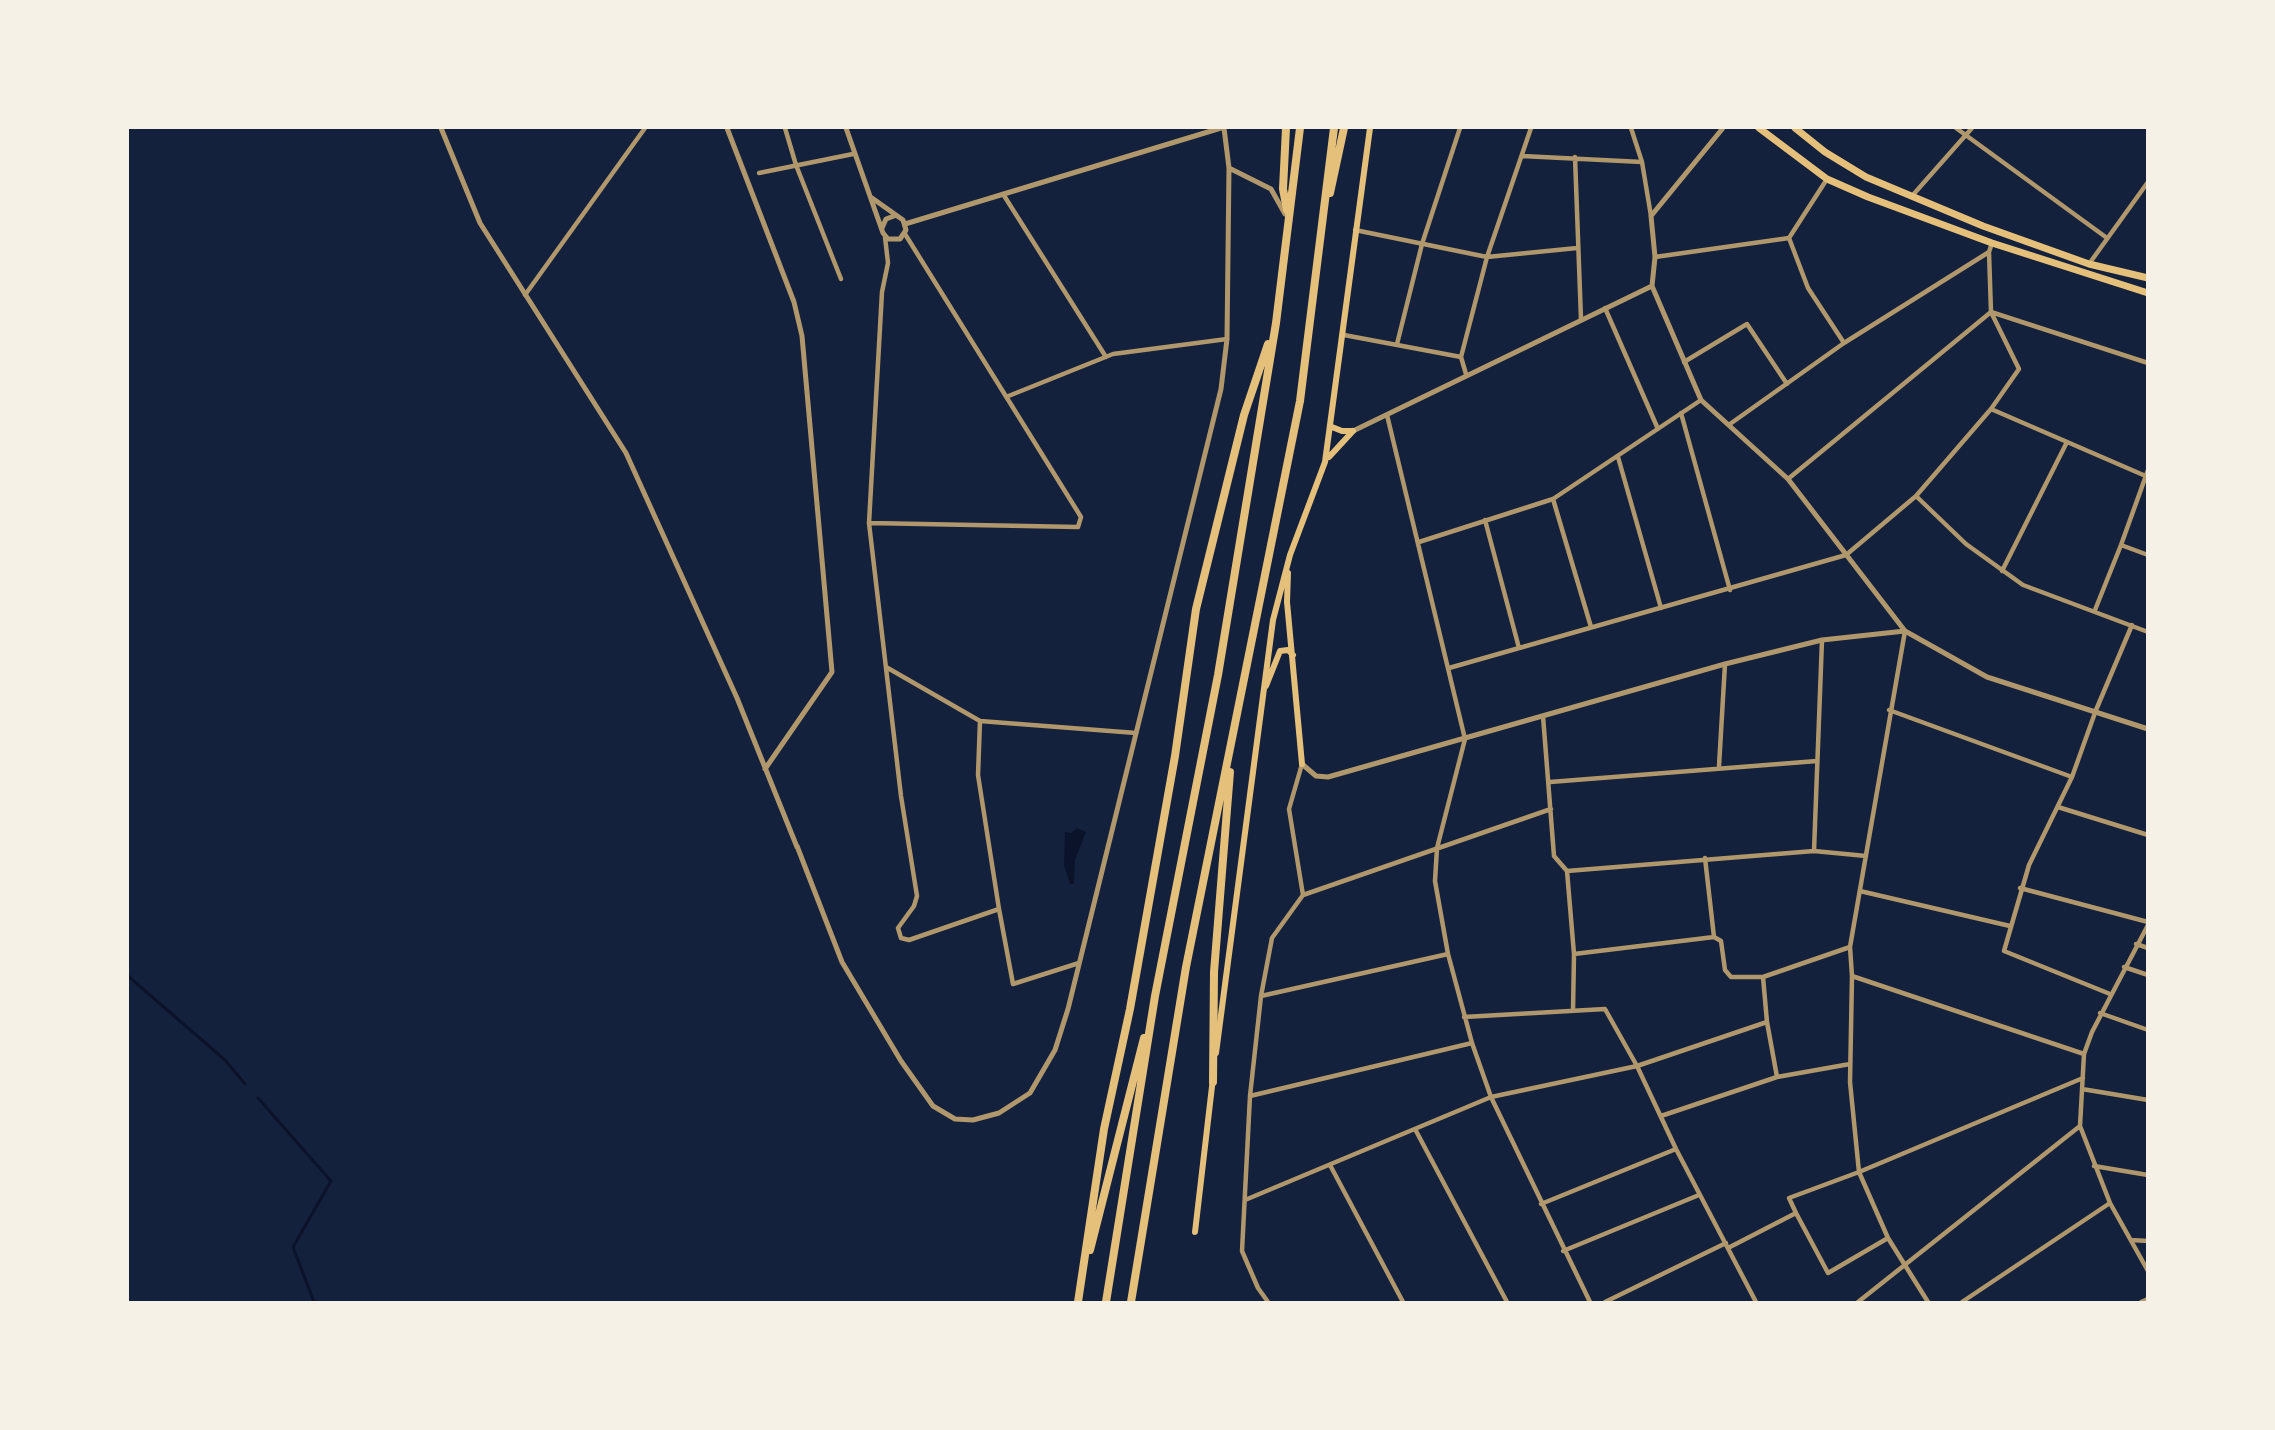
<!DOCTYPE html>
<html>
<head>
<meta charset="utf-8">
<style>
	body { margin:0 }
	#map { position:relative; width:2275px; height:1430px; overflow:hidden; background:#14213d; font-family:"Nunito Sans",sans-serif }
	canvas { display:block }
	.frame { position:absolute; inset:0; border:129px solid #f6f1e7; pointer-events:none }
</style>
</head>
<body>
<div id="map">
<canvas width="2275" height="1430"></canvas>
<div class="frame"></div>
</div>
<script>
const c = document.querySelector('canvas').getContext('2d');
c.lineJoin = 'round';
function fill(path, color) { c.fillStyle = color; c.fill(path, 'evenodd'); }
const poly = rows => new Path2D(rows.map(r => 'M' + r).join(''));
function trace(path, color, width, dash) { c.strokeStyle = color; c.lineWidth = width; c.lineCap = dash ? 'butt' : 'round'; c.setLineDash(dash || []); c.stroke(path); }
fill(poly([
	[1077,828,1086,832,1075,860,1074,884,1070,884,1064,865,1065,832,1071,833]
]), '#0b132b');
trace(poly([
	[128,976,225,1060,245,1084],
	[258,1098,331,1181,293,1247,314,1302]
]), '#0b132b', 3);
trace(poly([
	[785,128,796,165,841,279],
	[1631,128,1642,162,1651,216],
	[1956,128,2107,238],
	[1522,156,1642,162],
	[1575,157,1581,319],
	[759,173,853,154],
	[1003,194,1106,357],
	[1912,196,1972,128],
	[1355,230,1487,257,1577,248],
	[885,237,888,263,882,292,869,523,901,796,917,896,914,906,898,928,901,938,909,940,999,909,1013,984,1079,963],
	[1789,238,1808,288,1844,343],
	[1655,257,1789,238,1827,179],
	[2089,264,2148,182],
	[525,295,645,128],
	[1605,308,1658,429],
	[1344,335,1461,357],
	[1397,344,1422,244,1460,128],
	[1684,362,1747,324,1787,384],
	[1466,374,1461,357,1487,257,1531,128],
	[1006,397,1113,354,1227,339],
	[1991,409,2148,477],
	[1681,413,1730,590],
	[1387,415,1465,739,1437,848,1435,881,1448,954,1472,1043,1491,1097,1590,1302],
	[1730,424,1844,343,1989,252],
	[1618,457,1661,608],
	[1788,479,1991,312,2148,363],
	[1916,496,1966,544,2023,585,2148,632],
	[1553,499,1591,627],
	[1485,520,1519,648],
	[869,523,1078,527,1081,517,905,234],
	[1419,542,1553,499,1701,400],
	[2121,545,2148,555],
	[2002,571,2067,442],
	[2095,610,2121,545,2148,470],
	[1905,631,1850,947,1852,976,1850,1082,1859,1172,1888,1238,1928,1302],
	[886,667,980,721],
	[1449,668,1846,555,1916,496,1991,409,2019,369,1991,312,1989,252,1992,243],
	[1889,710,2072,777],
	[1543,716,1554,856,1567,871,1574,954,1573,1011],
	[1302,764,1289,809,1303,895],
	[1719,766,1725,664],
	[1550,782,1817,761],
	[2058,807,2148,835],
	[1814,851,1822,640],
	[1705,858,1714,937],
	[1567,871,1814,851,1866,856],
	[2020,888,2148,922],
	[1860,891,2010,926],
	[999,909,978,775,980,721,1136,733],
	[2148,925,2092,1032,2084,1054,2080,1126,2110,1203,2148,1271],
	[1714,937,1721,941,1725,970,1731,977,1763,977,1850,947],
	[2136,944,2148,948],
	[1574,954,1714,937],
	[2124,967,2148,975],
	[1852,976,2084,1054],
	[1763,977,1767,1022,1777,1077],
	[2110,994,2004,951,2029,865,2072,777,2096,710,2132,625],
	[1261,996,1448,954],
	[2100,1013,2148,1030],
	[1464,1017,1605,1009,1637,1066,1676,1149,1756,1302],
	[2082,1089,2148,1100],
	[1250,1096,1472,1043],
	[1661,1116,1777,1077,1850,1064],
	[1415,1129,1507,1302],
	[1330,1165,1403,1302],
	[2094,1166,2148,1175],
	[1245,1200,1491,1097,1637,1066,1767,1022],
	[1541,1204,1676,1149],
	[1796,1213,1828,1273,1888,1238],
	[2131,1240,2148,1241],
	[1728,1248,1796,1213,1789,1198,1859,1172,2083,1078],
	[1563,1251,1699,1195],
	[1268,1302,1258,1288,1242,1251,1250,1096,1261,996,1272,938,1303,895,1551,809],
	[1605,1302,1726,1243],
	[1858,1302,2080,1126],
	[1962,1302,2110,1203],
	[2141,1302,2148,1299]
]), '#b1986c', 4.5);
trace(poly([
	[441,128,480,223,626,453,737,698,797,847],
	[727,128,794,302,802,336,832,672,765,769],
	[846,128,883,233,888,239,900,239,906,230,903,220,872,198],
	[1723,128,1651,216,1655,257,1652,286,1701,400,1788,479,1905,631],
	[1229,168,1271,189,1285,214],
	[905,224,1221,128],
	[882,228,886,219,894,216],
	[1353,431,1652,286],
	[1302,764,1316,776,1328,777,1725,664,1822,640,1905,631,1987,677,2148,729],
	[797,846,842,962,901,1061,933,1106,955,1119,973,1120,999,1113,1030,1093,1055,1050,1068,1009,1221,389,1227,339,1229,168,1224,128]
]), '#b1986c', 5);
trace(poly([
	[1332,427,1342,431,1353,431],
	[1329,457,1353,431],
	[1288,573,1287,602,1302,764],
	[1266,686,1280,651,1288,650,1293,655],
	[1216,1053,1273,620,1290,555,1325,462,1370,128],
	[1195,1232,1213,1078]
]), '#e5c07b', 6);
trace(poly([
	[1759,128,1827,179,1868,197,1992,243,2148,293],
	[1795,128,1825,152,1866,177,1983,226,2089,264,2148,278]
]), '#e5c07b', 7);
trace(poly([
	[1286,128,1283,189,1287,210],
	[1330,193,1344,128],
	[1213,1082,1214,972,1230,772],
	[1090,1250,1144,1038],
	[1078,1302,1104,1129,1130,1009,1175,756,1196,609,1244,415,1268,344],
	[1106,1302,1155,996,1218,675,1276,323,1300,128],
	[1131,1302,1186,967,1300,401,1334,128]
]), '#e5c07b', 8);
</script>
</body>
</html>
